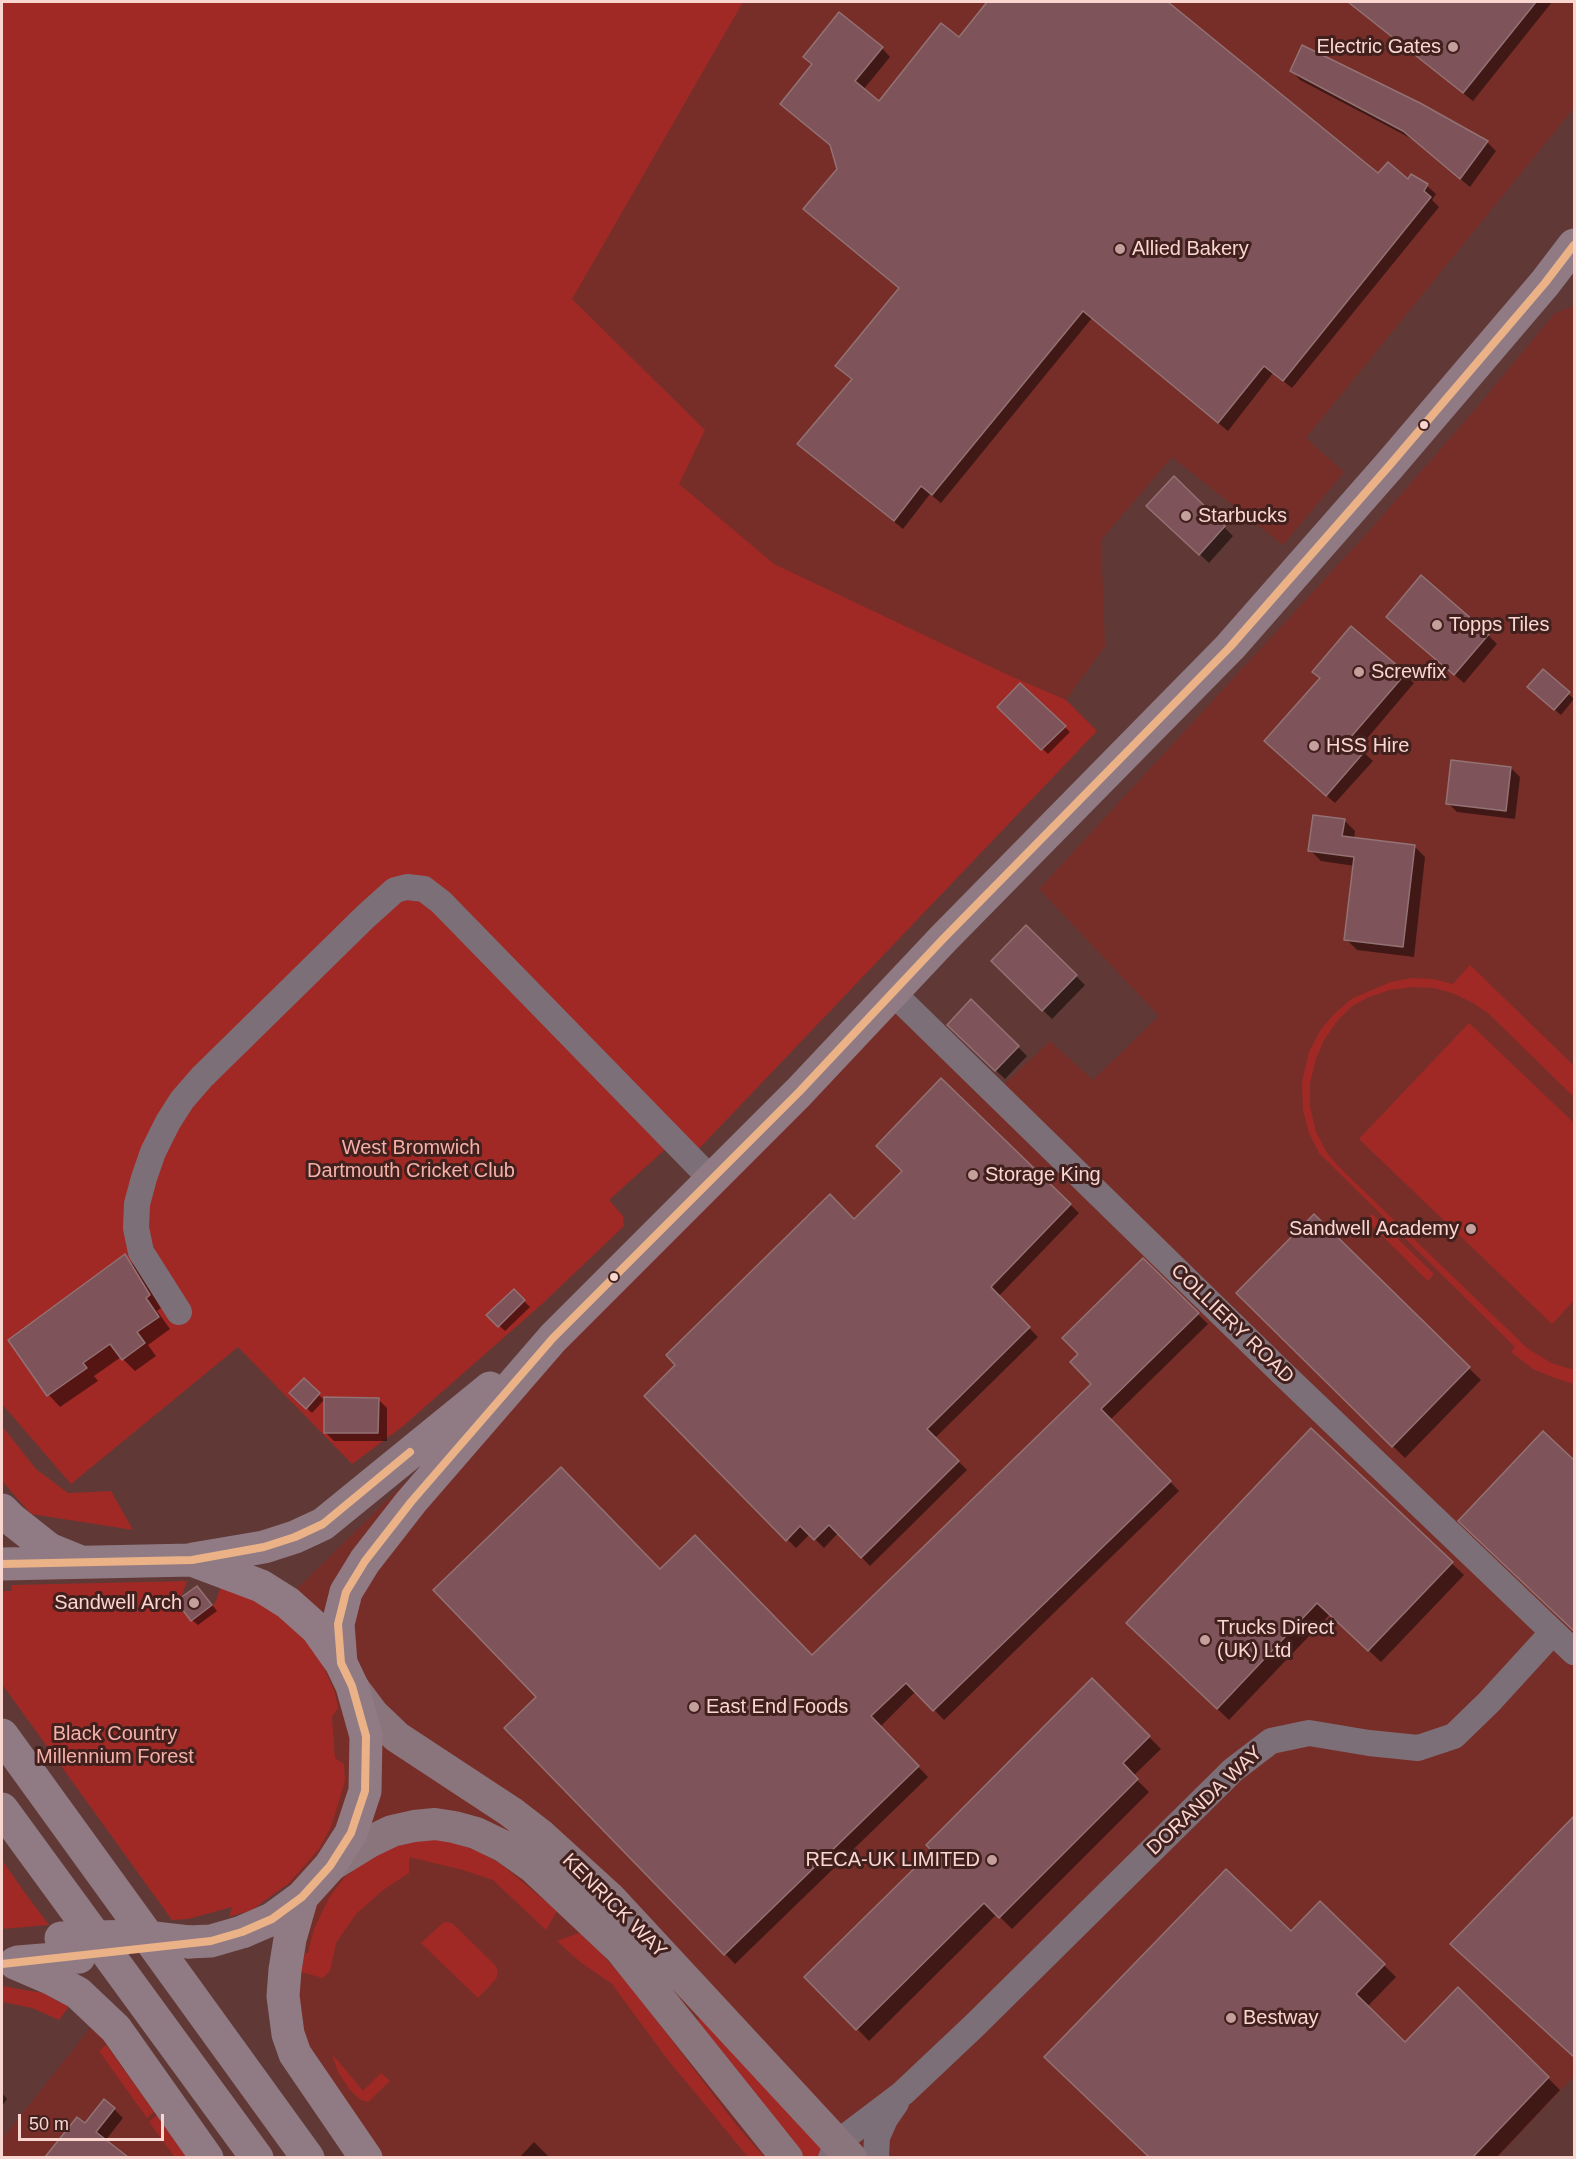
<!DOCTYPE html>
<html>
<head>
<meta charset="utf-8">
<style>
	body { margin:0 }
	#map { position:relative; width:1576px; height:2159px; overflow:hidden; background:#603936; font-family:Arial,sans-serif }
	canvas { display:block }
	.frame { position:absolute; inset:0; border:3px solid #fad6d1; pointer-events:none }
	.scale { position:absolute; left:18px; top:2114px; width:146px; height:27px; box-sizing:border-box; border:3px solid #fad6d1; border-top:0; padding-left:8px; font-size:18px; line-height:21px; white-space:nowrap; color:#fad6d1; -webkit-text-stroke:4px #41201d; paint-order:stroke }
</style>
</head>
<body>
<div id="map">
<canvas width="1576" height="2159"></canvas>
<div class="frame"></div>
<div class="scale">50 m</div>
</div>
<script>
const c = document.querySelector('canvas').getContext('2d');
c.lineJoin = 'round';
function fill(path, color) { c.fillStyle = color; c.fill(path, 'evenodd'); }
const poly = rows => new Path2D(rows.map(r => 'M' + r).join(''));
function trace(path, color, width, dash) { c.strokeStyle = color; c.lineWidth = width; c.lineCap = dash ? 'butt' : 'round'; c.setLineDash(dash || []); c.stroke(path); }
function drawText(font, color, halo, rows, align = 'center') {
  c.font = font + ' Arial,sans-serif'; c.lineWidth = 6; c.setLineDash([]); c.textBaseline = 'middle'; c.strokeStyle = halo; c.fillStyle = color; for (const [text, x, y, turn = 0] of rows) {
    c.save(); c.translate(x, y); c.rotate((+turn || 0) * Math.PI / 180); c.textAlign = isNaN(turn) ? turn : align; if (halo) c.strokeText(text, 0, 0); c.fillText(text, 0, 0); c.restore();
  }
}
fill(poly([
	[743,2,1574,2,1574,108,1306,438,1344,472,1283,545,1172,457,1101,540,1105,646,1066,700,1097,731,774,564,678,484,705,430,572,299],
	[1574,306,1574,2076,1498,2157,381,2157,313,2058,301,2024,299,1991,305,1951,302,1897,288,1884,319,1849,331,1827,345,1781,344,1764,335,1758,332,1717,338,1708,274,1611,559,1332,893,993,995,1093,1050,1041,1093,1080,1159,1016,1039,889,1371,529,1478,406,1555,313],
	[94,2023,191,2157,2,2157,2,2139]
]), '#782e28');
fill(poly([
	[2,2,743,2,572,299,705,430,679,484,774,564,1008,675,1066,700,1097,731,692,1156,671,1144,609,1200,623,1216,624,1226,542,1304,402,1427,352,1464,238,1347,71,1484,2,1404],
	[1470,965,1574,1066,1574,1097,1489,1014,1473,1003,1455,994,1434,988,1413,987,1390,990,1369,997,1352,1006,1338,1020,1324,1040,1316,1059,1310,1083,1310,1107,1316,1132,1327,1153,1341,1169,1527,1348,1551,1363,1574,1370,1574,1384,1555,1378,1533,1369,1511,1352,1515,1347,1319,1153,1309,1133,1303,1110,1302,1082,1309,1052,1321,1029,1336,1012,1353,998,1391,982,1412,978,1433,979,1453,984],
	[1469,1023,1574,1123,1574,1300,1552,1324,1359,1139],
	[1372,1214,1434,1274,1428,1281,1366,1220],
	[2,1426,36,1469,68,1493,111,1491,133,1530,31,1514,2,1481],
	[187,1581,181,1598,191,1621,215,1603,221,1587,254,1599,274,1611,298,1632,320,1660,334,1690,338,1708,332,1717,335,1758,344,1764,345,1781,331,1827,319,1849,288,1884,252,1910,229,1917,232,1907,188,1919,172,1920,2,1684,2,1591,12,1591,11,1585],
	[411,1837,444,1840,478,1851,502,1865,557,1911,546,1930,493,1880,463,1870,409,1857,409,1873,383,1890,356,1914,336,1943,330,1971,323,1978,301,1972,305,1953,308,1953,314,1929,329,1898,344,1878,362,1864],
	[2,1860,25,1893,49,1925,2,1929],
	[444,1922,452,1923,496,1966,498,1973,496,1979,478,1998,421,1943],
	[579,1933,596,1948,631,1987,737,2126,764,2157,748,2157,668,2060,612,1984,579,1961,557,1941],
	[2,1986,43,1993,61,2003,64,2000,70,2005,59,2020,32,2008,2,2002],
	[704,2014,823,2146,819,2157,802,2157,694,2023],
	[106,2045,154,2112,147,2118,99,2051],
	[332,2054,363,2091,381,2073,390,2081,368,2102,361,2100,350,2090,338,2072],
	[157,2115,187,2157,175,2157,149,2122]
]), '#a02925');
fill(poly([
	[989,2,1165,2,1379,175,1427,186,1436,194,1432,200,1439,207,1292,388,1273,373,1228,431,1092,318,941,503,930,494,903,529,808,452,852,380,837,366,900,289,805,209,838,170,832,146,782,104,882,48,890,57,863,90,879,103,959,39],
	[1348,2,1552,2,1473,101],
	[1302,47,1487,142,1496,151,1470,187,1414,140,1300,80,1292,71],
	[1174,478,1233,536,1209,563,1157,514],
	[1396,625,1488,635,1497,644,1464,683],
	[1543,671,1574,699,1561,715,1535,693],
	[1405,674,1414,683,1359,748,1373,761,1335,803,1274,750],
	[1020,685,1070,732,1048,754,999,707],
	[1511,768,1520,777,1515,819,1457,812,1448,803],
	[1344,820,1355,831,1354,839,1414,846,1425,857,1414,957,1357,950,1346,939,1355,866,1321,861,1310,850],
	[1026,927,1085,985,1052,1019,993,961],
	[971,1001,1027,1056,1005,1079,949,1025],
	[941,1080,1079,1213,998,1297,1038,1337,935,1438,967,1470,870,1566,838,1533,824,1548,810,1534,796,1548,646,1396,854,1221,904,1172],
	[1314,1216,1481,1380,1405,1458,1238,1293],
	[125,1256,137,1268,161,1308,157,1311,170,1329,148,1345,156,1356,135,1371,121,1357,94,1376,98,1381,60,1407,49,1395,10,1340],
	[1143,1261,1208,1324,1110,1420,1179,1491,944,1720,916,1691,880,1727,928,1777,735,1964,506,1728,660,1571,812,1657,1093,1384,1080,1354],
	[514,1291,530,1307,505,1331,488,1315],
	[304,1380,324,1400,312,1413,291,1393],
	[378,1399,387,1408,387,1441,334,1441,325,1432],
	[1311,1430,1464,1575,1381,1662,1330,1614,1229,1720,1140,1635],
	[203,1593,217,1611,198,1625,192,1620],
	[1092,1680,1161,1749,1133,1776,1149,1792,1012,1929,997,1914,869,2041,807,1977,934,1851],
	[1320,1903,1396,1977,1367,2007,1405,2044,1458,1989,1560,2090,1496,2158,1151,2158,1058,2068,1291,1934],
	[2,2093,7,2099,2,2106],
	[114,2109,123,2118,105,2141,124,2158,47,2158,78,2119,85,2125],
	[534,2142,550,2158,519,2158]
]), '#0007');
const building = poly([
	[987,2,1168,2,1378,173,1388,162,1408,179,1411,174,1428,184,1424,191,1431,197,1283,381,1264,366,1218,423,1083,311,932,495,921,486,894,521,797,444,852,379,835,366,899,288,803,209,837,169,830,145,780,104,812,64,803,57,839,12,883,47,855,81,879,101,941,23,959,37,987,2],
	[1348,2,1536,2,1463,93,1348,2],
	[1302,45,1420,103,1488,141,1460,179,1403,131,1290,71,1302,45],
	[1174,476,1225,526,1199,555,1146,506,1174,476],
	[1421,575,1489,634,1454,675,1386,617,1421,575],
	[1351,626,1406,673,1350,738,1365,751,1326,796,1264,741,1320,678,1312,672,1351,626],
	[1543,669,1570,692,1554,710,1527,687,1543,669],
	[1020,683,1066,726,1041,750,997,707,1020,683],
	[1451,760,1511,767,1506,811,1446,804,1451,760],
	[1313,815,1345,819,1342,836,1415,845,1403,947,1344,940,1354,857,1308,851,1313,815],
	[1026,925,1077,975,1042,1011,991,961,1026,925],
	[971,999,1019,1046,995,1071,947,1025,971,999],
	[941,1078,1071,1204,991,1287,1030,1327,927,1429,959,1461,861,1558,829,1525,814,1540,800,1526,786,1541,644,1396,675,1365,666,1355,830,1194,854,1219,902,1171,876,1146,941,1078],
	[1314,1214,1470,1367,1392,1447,1236,1293,1314,1214],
	[125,1254,150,1295,146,1298,159,1317,137,1332,145,1343,122,1360,110,1344,83,1363,87,1368,47,1396,8,1340,125,1254],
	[1143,1258,1199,1313,1101,1409,1171,1481,933,1711,906,1683,871,1716,919,1766,724,1955,504,1728,536,1697,433,1590,561,1467,660,1569,695,1535,812,1655,1091,1384,1070,1362,1078,1354,1062,1338,1143,1258],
	[514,1289,525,1300,498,1327,486,1315,514,1289],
	[304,1378,320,1393,306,1409,289,1393,304,1378],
	[324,1397,379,1398,378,1433,324,1433,324,1397],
	[1311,1428,1453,1562,1368,1651,1317,1603,1217,1709,1126,1623,1311,1428],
	[1543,1431,1575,1461,1575,1632,1458,1521,1543,1431],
	[197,1586,212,1605,191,1621,176,1601,197,1586],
	[1092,1678,1150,1736,1123,1763,1138,1779,999,1918,984,1903,856,2030,804,1977,932,1851,926,1845,1092,1678],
	[1575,1815,1575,2058,1450,1944,1575,1815],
	[1226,1869,1291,1931,1320,1901,1385,1964,1356,1994,1405,2042,1458,1987,1549,2077,1473,2157,1149,2157,1044,2057,1226,1869],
	[104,2099,115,2108,96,2132,128,2157,45,2157,77,2117,85,2123,104,2099]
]);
fill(building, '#7f535a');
trace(building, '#937274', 1.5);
trace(poly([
	[893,993,1281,1372,1574,1652],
	[179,1312,141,1252,136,1228,137,1204,144,1178,153,1152,168,1122,182,1100,202,1077,365,917,395,890,407,887,424,889,441,902,712,1180],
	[831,2158,837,2143,903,2093,975,2025,1233,1770,1271,1741,1309,1733,1369,1743,1418,1748,1454,1736,1489,1702,1553,1632],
	[876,2158,877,2137,885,2119,896,2103]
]), '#7d6f77', 26);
trace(poly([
	[352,1686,373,1714,397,1737,511,1812,542,1836,609,1897,851,2158],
	[330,1866,369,1842,392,1831,414,1826,435,1824,454,1827,476,1833,503,1846,534,1868,620,1949,787,2158]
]), '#8a757d', 32);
trace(poly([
	[2,1510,11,1519,49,1549,76,1560],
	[193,1559,264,1547,295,1537,323,1524,490,1388],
	[2,1564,192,1560,261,1586,288,1603,317,1629,341,1663,352,1686,366,1736,365,1791,351,1833,330,1866,302,1897,272,1919,242,1932,211,1941,189,1942],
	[341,1663,338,1624,346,1592,365,1561,411,1502,553,1338,799,1092,943,939,1230,647,1389,466,1545,283,1574,245],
	[2,1735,308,2158],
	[2,1809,257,2158],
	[302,1897,290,1939,285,1970,283,1996,288,2034,295,2054,366,2158],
	[18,1962,79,1957],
	[15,1963,50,1978,78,1993,116,2029,207,2158]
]), '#907b84', 33);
trace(poly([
	[61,1938,137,1936,189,1942]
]), '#907b84', 33);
trace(poly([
	[2,1564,192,1560,264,1547,295,1537,323,1524,410,1452],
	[2,1964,211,1941,242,1932,272,1919,302,1897,330,1866,351,1833,365,1791,366,1736,352,1686,341,1663,338,1624,346,1592,365,1561,411,1502,553,1338,799,1092,943,939,1230,647,1389,466,1545,283,1574,245]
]), '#ebb288', 8);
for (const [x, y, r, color] of [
	[1453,47,6,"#c49f9b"],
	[1120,249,6,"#c49f9b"],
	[1424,425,5,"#fad6d1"],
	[1186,516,6,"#c49f9b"],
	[1437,625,6,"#c49f9b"],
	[1359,672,6,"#c49f9b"],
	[1314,746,6,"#c49f9b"],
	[973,1175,6,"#c49f9b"],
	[1471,1229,6,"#c49f9b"],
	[614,1277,5,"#fad6d1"],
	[194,1603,6,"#c49f9b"],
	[1205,1640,6,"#c49f9b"],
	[694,1707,6,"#c49f9b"],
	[992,1860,6,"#c49f9b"],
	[1231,2018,6,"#c49f9b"]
]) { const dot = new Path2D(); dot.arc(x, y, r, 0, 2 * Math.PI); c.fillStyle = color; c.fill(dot); trace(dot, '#41201d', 2); }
drawText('20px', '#fad6d1', '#41201d', [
	["Electric Gates",1441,47,"right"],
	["Allied Bakery",1132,249],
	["Starbucks",1198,516],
	["Topps Tiles",1449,625],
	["Screwfix",1371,672],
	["HSS Hire",1326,746],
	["Storage King",985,1175],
	["Sandwell Academy",1459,1229,"right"],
	["Sandwell Arch",182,1603,"right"],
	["Trucks Direct",1217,1628],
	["(UK) Ltd",1217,1651],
	["East End Foods",706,1707],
	["RECA-UK LIMITED",980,1860,"right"],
	["Bestway",1243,2018]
], 'left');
drawText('20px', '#f4b1a8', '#41201d', [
	["West Bromwich",411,1148],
	["Dartmouth Cricket Club",411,1171],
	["Black Country",115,1734],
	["Millennium Forest",115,1757]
]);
drawText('20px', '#fad6d1', '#41201d', [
	["COLLIERY ROAD",1232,1324,44],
	["DORANDA WAY",1205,1801,-43],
	["KENRICK WAY",614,1906,45]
]);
</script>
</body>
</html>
